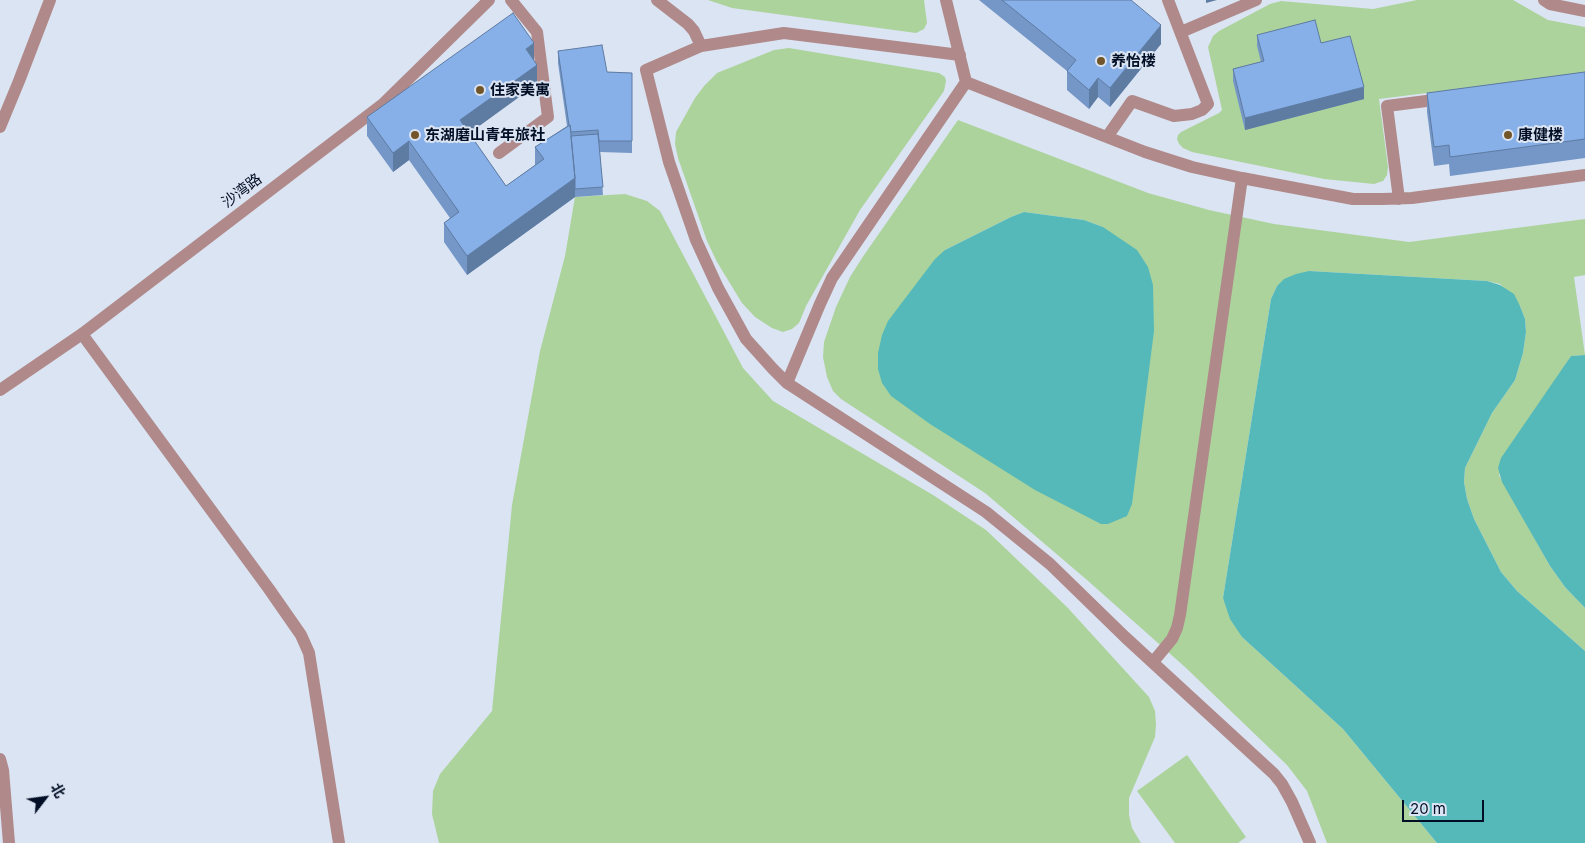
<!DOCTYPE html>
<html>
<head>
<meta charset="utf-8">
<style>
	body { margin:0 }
	#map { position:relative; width:1585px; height:843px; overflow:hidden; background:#dbe4f2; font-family:Inter,"Noto Sans SC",sans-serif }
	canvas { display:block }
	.north { position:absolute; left:20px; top:773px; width:50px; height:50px; -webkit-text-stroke:4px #dbe4f2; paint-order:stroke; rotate:60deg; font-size:14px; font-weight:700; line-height:20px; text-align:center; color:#010e25 }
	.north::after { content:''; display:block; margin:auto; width:18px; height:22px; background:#010e25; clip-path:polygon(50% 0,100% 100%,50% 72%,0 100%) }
	.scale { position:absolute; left:1402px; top:800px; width:82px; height:22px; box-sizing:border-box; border:2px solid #010e25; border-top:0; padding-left:6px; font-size:15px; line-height:18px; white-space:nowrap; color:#010e25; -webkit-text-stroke:4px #dbe4f2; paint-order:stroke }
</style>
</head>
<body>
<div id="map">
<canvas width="1585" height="843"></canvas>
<div class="north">北</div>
<div class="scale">20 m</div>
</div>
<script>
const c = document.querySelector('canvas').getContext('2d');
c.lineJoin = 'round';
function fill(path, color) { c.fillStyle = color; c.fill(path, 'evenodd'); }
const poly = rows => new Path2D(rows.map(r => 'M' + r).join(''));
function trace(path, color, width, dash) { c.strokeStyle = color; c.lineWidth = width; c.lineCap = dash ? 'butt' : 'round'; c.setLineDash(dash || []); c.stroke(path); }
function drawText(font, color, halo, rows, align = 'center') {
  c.font = font + ' Inter,"Noto Sans SC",sans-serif'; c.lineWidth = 4; c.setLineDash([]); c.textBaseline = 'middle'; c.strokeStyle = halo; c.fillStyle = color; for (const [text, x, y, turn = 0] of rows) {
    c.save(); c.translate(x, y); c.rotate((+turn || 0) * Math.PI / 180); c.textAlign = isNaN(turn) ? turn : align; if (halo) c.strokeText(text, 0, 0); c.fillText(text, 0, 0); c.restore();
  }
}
fill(poly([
	[708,0,924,0,927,23,924,29,916,33,732,8],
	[1417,0,1513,0,1548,20,1585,27,1585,73,1379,99,1388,167,1387,175,1383,181,1374,184,1324,179,1192,152,1183,148,1179,144,1177,139,1178,135,1181,132,1219,113,1222,110,1208,47,1213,36,1219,31,1270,4,1281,1,1373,9],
	[789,48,939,73,945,77,946,81,944,91,860,210,806,306,799,323,792,329,783,332,772,328,755,317,742,303,717,262,707,241,678,158,675,144,676,132,695,98,704,86,717,73,774,50],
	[958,120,1148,193,1209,210,1274,224,1409,242,1585,219,1585,275,1574,277,1585,355,1571,356,1499,475,1550,566,1565,587,1585,608,1585,651,1517,591,1501,572,1474,519,1467,499,1464,482,1465,468,1492,413,1515,380,1523,353,1526,332,1525,319,1520,306,1500,284,1487,281,1309,271,1277,286,1271,299,1223,598,1242,637,1343,729,1437,843,1327,843,1307,791,1287,765,1185,667,1087,580,985,493,841,399,833,391,827,377,823,357,824,342,836,307,850,277,862,258],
	[1024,212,1084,220,1103,227,945,250,1011,217],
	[625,194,647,201,660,211,743,368,773,401,933,495,986,530,1067,607,1149,697,1155,711,1156,725,1155,737,1129,798,1129,815,1132,828,1141,843,439,843,432,814,433,791,440,774,492,711,512,505,540,351,565,256,575,197],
	[1187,755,1246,837,1238,843,1175,843,1137,791]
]), '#acd39c');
fill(poly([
	[1024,212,1084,220,1103,227,1137,250,1148,267,1153,285,1154,331,1132,504,1127,516,1108,524,1101,524,1035,490,930,424,891,396,882,383,878,369,878,353,882,335,888,321,935,259,945,250,1011,217],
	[1309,271,1487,281,1500,285,1514,294,1520,306,1525,319,1526,332,1523,353,1515,380,1492,413,1465,468,1464,482,1467,499,1474,519,1501,572,1517,591,1585,651,1585,843,1437,843,1343,729,1242,637,1230,619,1223,598,1271,299,1277,286,1284,279,1296,274],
	[1585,355,1585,608,1565,587,1550,566,1502,482,1498,468,1501,458,1571,356]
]), '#55b9ba');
trace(poly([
	[657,0,688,24,694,31,701,46],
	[1544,0,1550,4,1585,11],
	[1181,32,1256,0],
	[960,55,784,33,701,46,646,70,669,162,696,240,718,288,746,339,773,369,787,383,986,512,1050,564,1125,637,1274,774,1282,784,1292,802,1310,843],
	[966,82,1145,152,1192,167,1242,178,1353,199,1383,199,1412,198,1585,175],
	[0,127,19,81,50,0],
	[1107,137,1132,101,1174,116,1192,114,1202,110,1208,104,1168,0],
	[499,153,548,117,537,32,511,0],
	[1399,199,1387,106,1442,99],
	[82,334,269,589,301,635,309,653,339,843],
	[787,383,820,304,832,278,966,82,946,0],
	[1153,662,1172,639,1177,628,1180,615,1242,178]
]), '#b08a8b', 12);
trace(poly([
	[0,759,3,770,9,843]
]), '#b08a8b', 12);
trace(poly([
	[0,390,82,334,383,104,489,0]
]), '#b08a8b', 12);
fill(poly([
	[979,0,1131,0,1161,44,1110,107,1098,97,1089,109,1067,90,1067,71],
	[1257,35,1321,43,1364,99,1245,130,1233,81,1233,69,1261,62,1257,46],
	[558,51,607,72,632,73,632,153,600,152,603,195,575,197,467,275,444,242,444,223,450,218,409,160,393,172,367,136,367,117,534,60,537,84,469,133,506,186,535,165,535,147,567,126,558,63],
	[1585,72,1585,158,1450,176,1449,164,1434,166,1427,112,1427,93]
]), '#7497c8');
fill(poly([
	[1206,0,1217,0,1206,3],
	[1161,25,1161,44,1110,107,1110,88],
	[534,43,534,62,526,49],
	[537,65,537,84,460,140,460,120],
	[1098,78,1098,97,1089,109,1089,90],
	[1364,87,1364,99,1245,130,1245,118],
	[409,141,409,160,393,172,393,153],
	[575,178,575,197,467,275,467,256]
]), '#5e7ba2');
const building = poly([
	[1002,0,1131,0,1161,25,1110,88,1098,78,1089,90,1067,71,1076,60,1002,0],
	[513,13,534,43,526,49,537,65,460,120,506,186,544,159,535,147,570,125,575,178,467,256,444,223,459,212,409,141,393,153,367,117,513,13],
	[1315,20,1321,43,1350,36,1364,87,1245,118,1233,69,1264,61,1257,35,1315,20],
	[602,45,607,72,632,73,632,141,599,141,598,130,571,132,570,125,569,125,558,51,602,45],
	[1585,72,1585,139,1450,157,1449,145,1434,147,1427,93,1585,72],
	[598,134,603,187,575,189,575,178,571,136,598,134]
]);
fill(building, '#87b0e8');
trace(building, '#5e7ba2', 1);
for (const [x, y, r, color] of [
	[1101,61,5,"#725529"],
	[480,90,5,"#725529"],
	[415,135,5,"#725529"],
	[1508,135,5,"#725529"]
]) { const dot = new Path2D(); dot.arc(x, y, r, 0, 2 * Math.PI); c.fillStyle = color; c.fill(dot); trace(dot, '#dbe4f2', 2); }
drawText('bold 15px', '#010e25', '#dbe4f2', [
	["养怡楼",1111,61],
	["住家美寓",490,90],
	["东湖磨山青年旅社",425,135],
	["康健楼",1518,135]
], 'left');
drawText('15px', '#010e25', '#dbe4f2', [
	["沙湾路",242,191,-37]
]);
</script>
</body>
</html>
